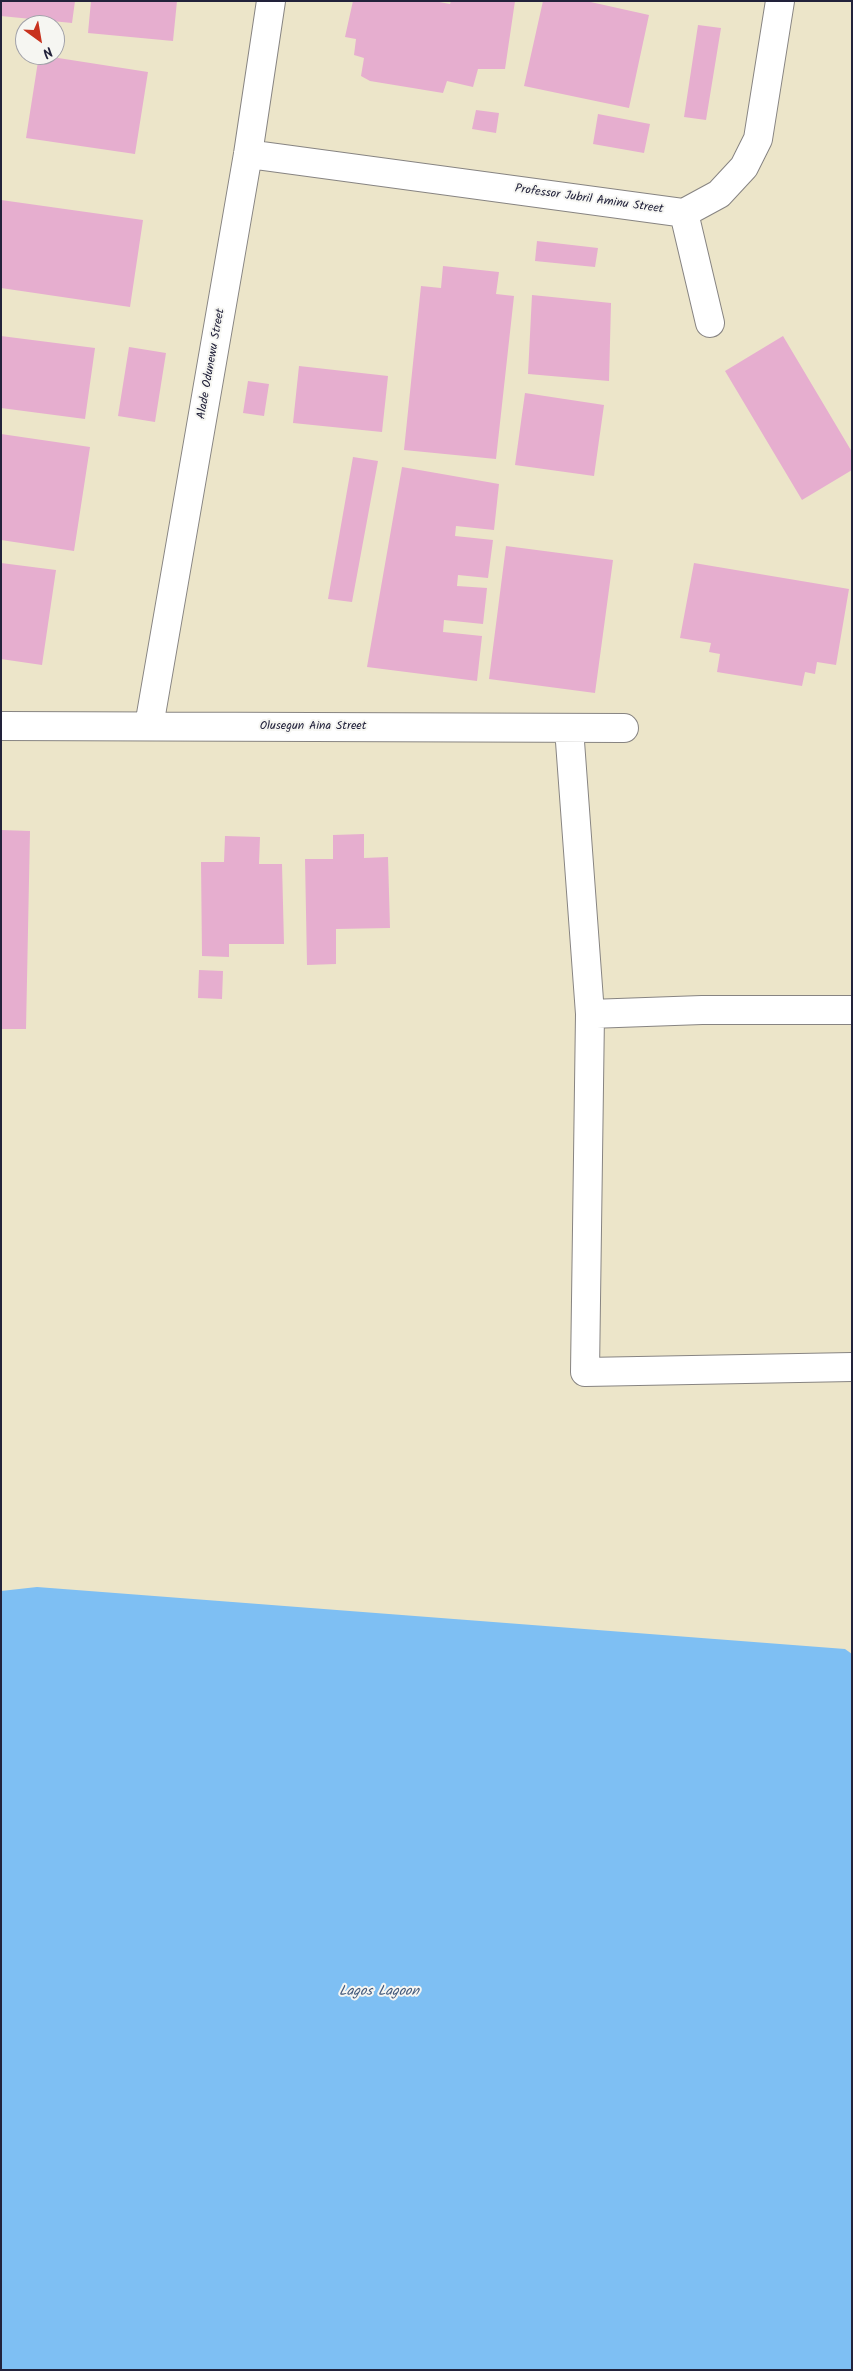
<!DOCTYPE html>
<html>
<head>
<meta charset="utf-8">
<style>
	body { margin:0 }
	#map { position:relative; width:853px; height:2371px; overflow:hidden; background:#ece5c9; font-family:Kalam,sans-serif }
	canvas { display:block }
	.frame { position:absolute; inset:0; border:2px solid #22223b; pointer-events:none }
	.north { position:absolute; left:15px; top:15px; width:50px; height:50px; box-sizing:border-box; background:#f6f6f2; border:1px solid #a1a1a9; border-radius:50%; rotate:148deg; font-size:14px; font-weight:700; line-height:20px; text-align:center; color:#22223b }
	.north::after { content:''; display:block; margin:auto; width:18px; height:22px; background:#c8321e; clip-path:polygon(50% 0,100% 100%,50% 72%,0 100%) }
</style>
</head>
<body>
<div id="map">
<canvas width="853" height="2371"></canvas>
<div class="frame"></div>
<div class="north">N</div>
</div>
<script>
const c = document.querySelector('canvas').getContext('2d');
c.lineJoin = 'round';
function fill(path, color) { c.fillStyle = color; c.fill(path, 'evenodd'); }
const poly = rows => new Path2D(rows.map(r => 'M' + r).join(''));
function trace(path, color, width, dash) { c.strokeStyle = color; c.lineWidth = width; c.lineCap = dash ? 'butt' : 'round'; c.setLineDash(dash || []); c.stroke(path); }
function drawText(font, color, halo, rows, align = 'center') {
  c.font = font + ' Kalam,sans-serif'; c.lineWidth = 4; c.setLineDash([]); c.textBaseline = 'middle'; c.strokeStyle = halo; c.fillStyle = color; for (const [text, x, y, turn = 0] of rows) {
    c.save(); c.translate(x, y); c.rotate((+turn || 0) * Math.PI / 180); c.textAlign = isNaN(turn) ? turn : align; if (halo) c.strokeText(text, 0, 0); c.fillText(text, 0, 0); c.restore();
  }
}
fill(poly([
	[37,1587,845,1649,852,1654,852,2370,1,2370,1,1591]
]), '#7ebff3');
fill(poly([
	[1,1,75,1,72,23,1,16],
	[91,1,177,1,173,41,88,33],
	[353,1,434,1,450,4,451,1,515,1,505,69,478,69,473,87,447,81,443,93,370,81,361,76,364,58,354,55,356,39,345,37],
	[543,1,586,1,649,15,629,108,524,86],
	[698,25,721,28,706,120,684,117],
	[39,55,148,72,135,154,26,138],
	[476,110,499,113,496,133,472,129],
	[598,114,650,124,644,153,593,144],
	[1,200,143,220,130,307,1,288],
	[537,241,598,248,595,267,535,261],
	[443,266,499,272,496,294,514,296,496,459,404,450,421,286,441,288],
	[532,295,611,303,609,381,528,374],
	[1,336,95,348,85,419,1,408],
	[783,336,852,452,852,470,802,500,725,371],
	[129,347,166,353,155,422,118,416],
	[299,366,388,376,382,432,293,423],
	[248,381,269,384,264,416,243,413],
	[525,393,604,405,594,476,515,465],
	[1,434,90,447,74,551,1,540],
	[353,457,378,461,352,602,328,599],
	[402,467,499,484,494,530,456,526,455,536,493,540,488,578,458,575,457,586,487,588,483,624,444,620,443,632,482,636,477,681,367,667],
	[506,546,613,560,595,693,489,679],
	[1,563,56,570,42,665,1,659],
	[694,563,849,589,836,665,817,662,815,674,805,672,802,686,717,672,720,654,709,652,711,643,680,638],
	[1,830,30,831,26,1029,1,1029],
	[364,834,364,858,388,857,390,928,336,929,336,964,307,965,305,859,333,859,333,835],
	[225,836,260,837,259,864,282,864,284,944,229,944,229,957,202,956,201,862,224,862],
	[199,970,223,971,222,999,198,998]
]), '#e6aecf');
const minor = poly([
	[248,154,684,213,719,194,744,167,758,139,780,1],
	[684,213,710,323],
	[1,726,624,728],
	[149,726,248,154,271,1],
	[569,728,590,1014,585,1372,852,1367],
	[590,1014,702,1010,852,1010]
]);
trace(minor, '#878482', 30);
trace(minor, '#fff', 28);
drawText('12px', '#22223b', '#f6f6f2', [
	["Professor Jubril Aminu Street",589,200,8],
	["Alade Odunewu Street",212,364,-80],
	["Olusegun Aina Street",313,727]
]);
drawText('italic 14px', '#42597b', '#f6f6f2', [
	["Lagos Lagoon",379,1993]
]);
</script>
</body>
</html>
